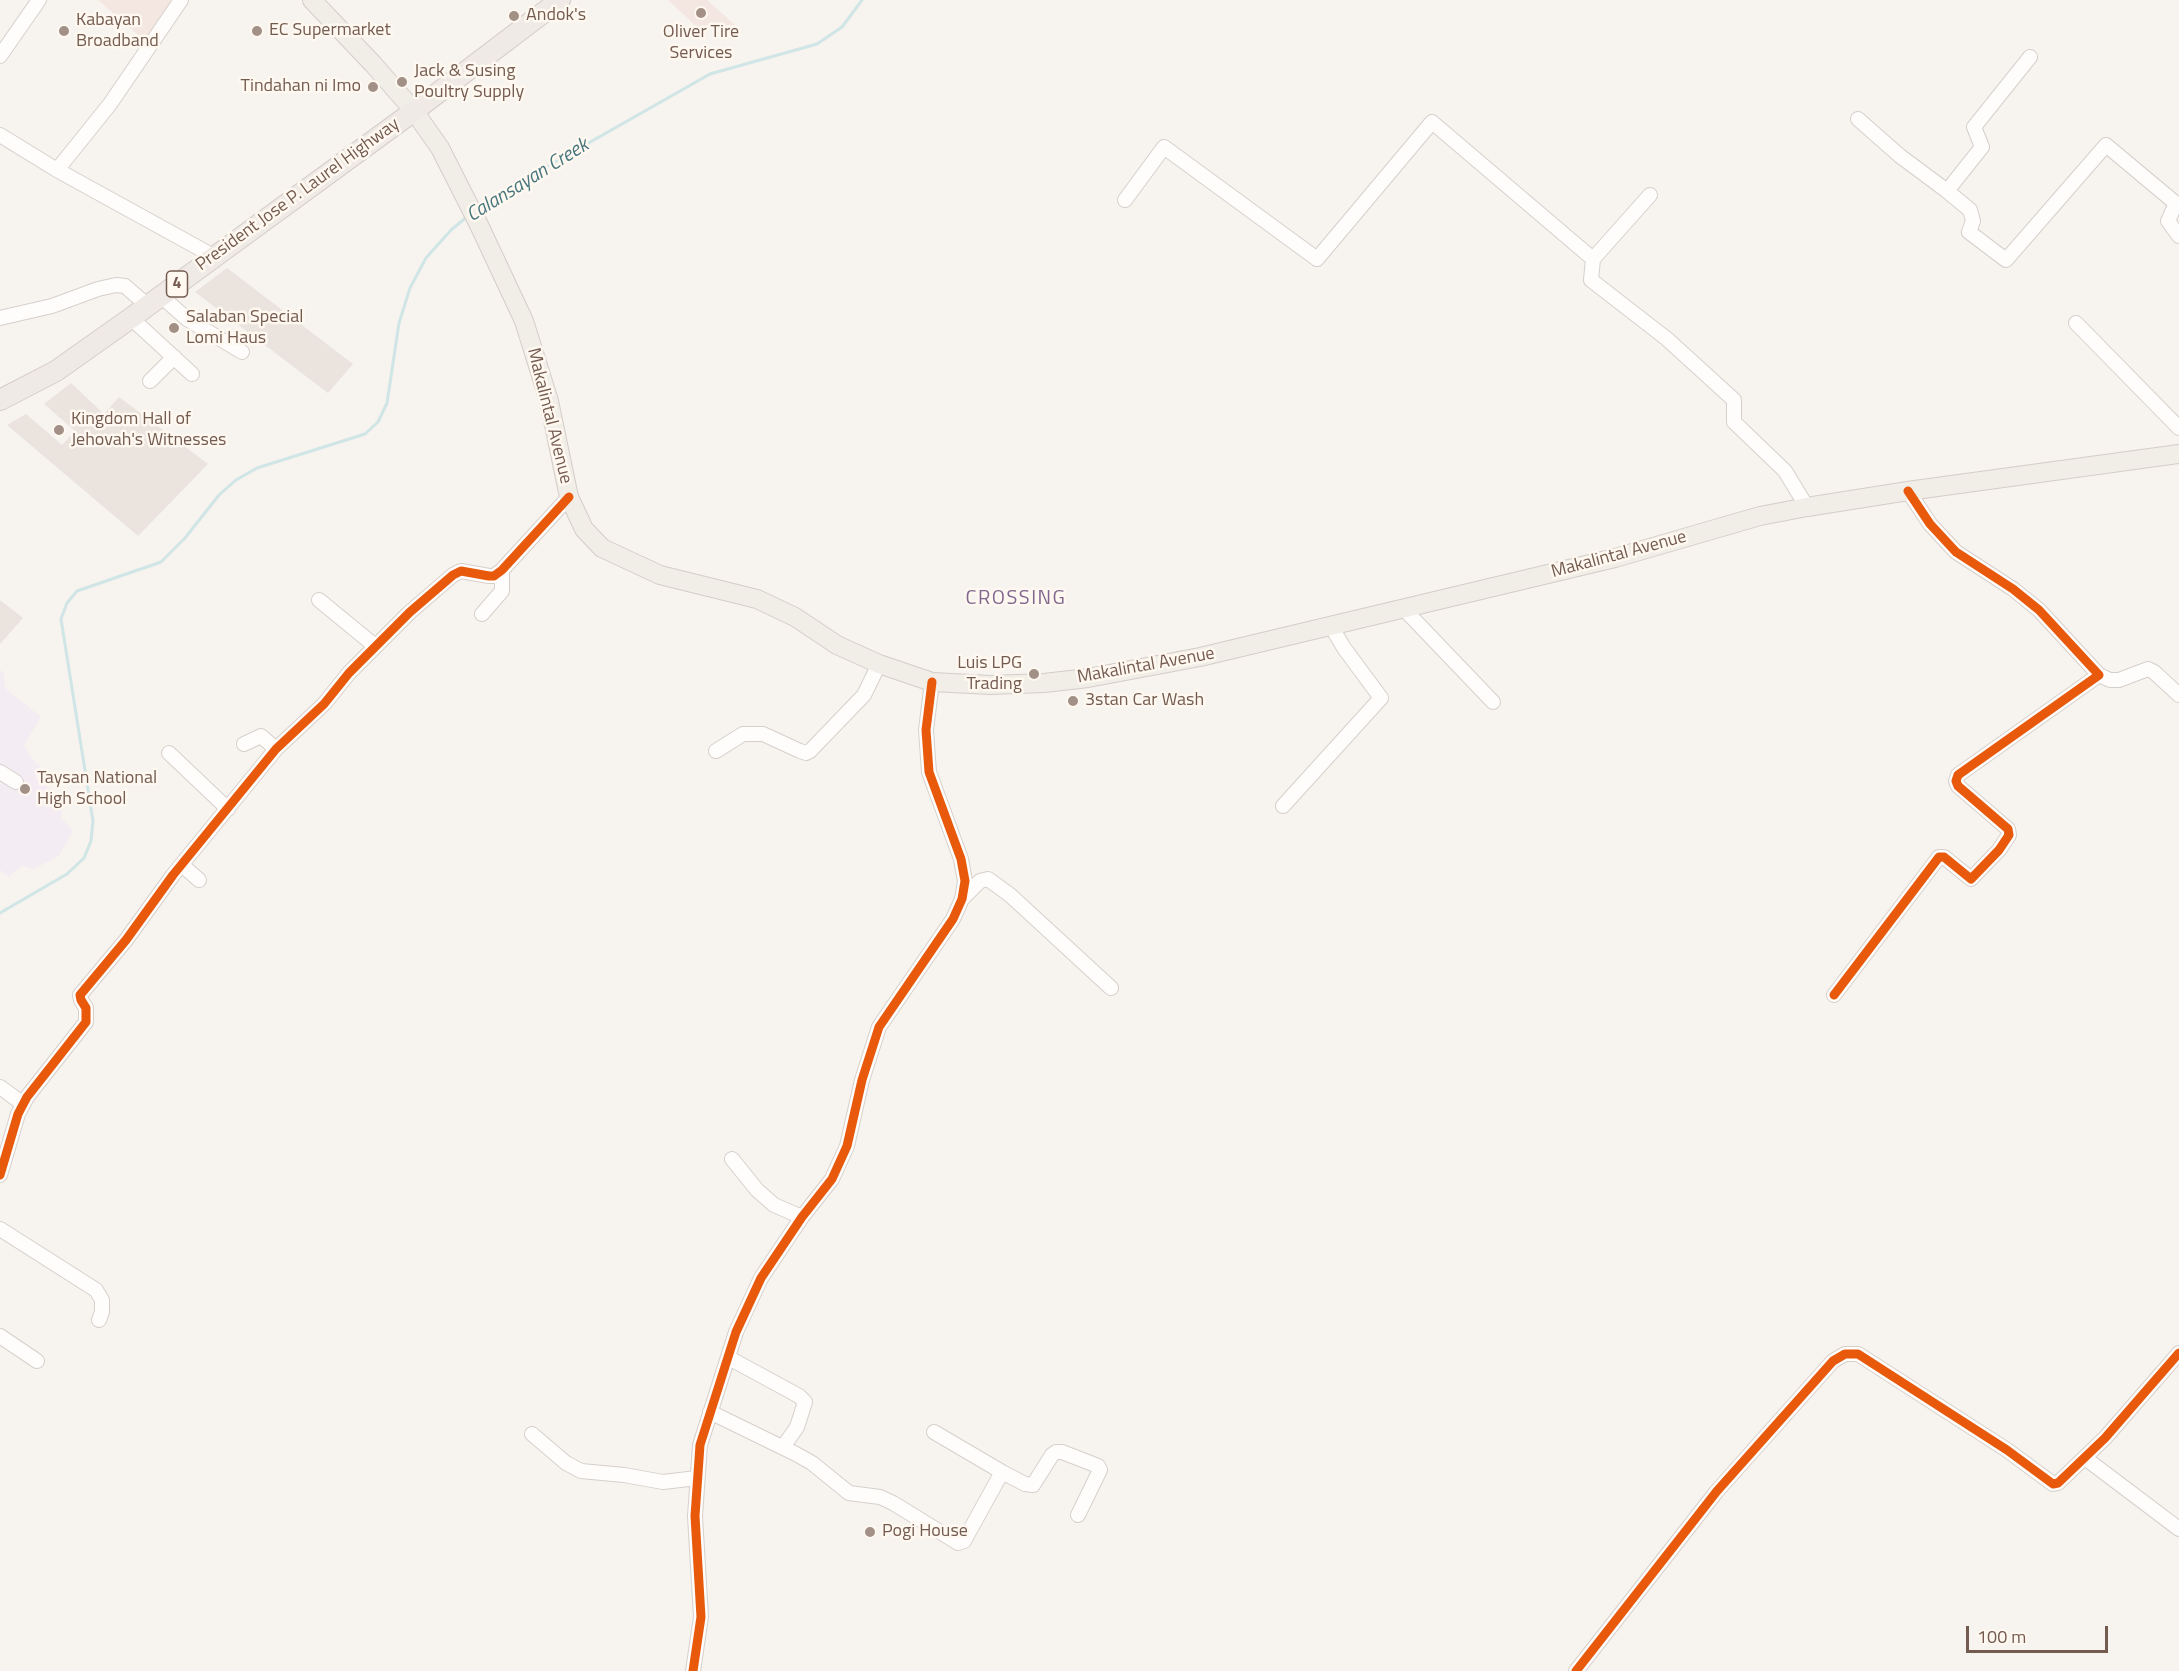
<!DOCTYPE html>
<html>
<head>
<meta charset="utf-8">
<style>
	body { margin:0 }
	#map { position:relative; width:2179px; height:1671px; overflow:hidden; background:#f7f3ee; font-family:"Titillium Web",sans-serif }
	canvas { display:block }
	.scale { position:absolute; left:1966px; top:1626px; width:142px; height:27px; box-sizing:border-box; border:3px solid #745b4f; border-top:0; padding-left:8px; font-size:18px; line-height:21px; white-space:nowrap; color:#745b4f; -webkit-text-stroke:4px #fef8f0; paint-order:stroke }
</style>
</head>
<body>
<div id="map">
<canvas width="2179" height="1671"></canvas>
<div class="scale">100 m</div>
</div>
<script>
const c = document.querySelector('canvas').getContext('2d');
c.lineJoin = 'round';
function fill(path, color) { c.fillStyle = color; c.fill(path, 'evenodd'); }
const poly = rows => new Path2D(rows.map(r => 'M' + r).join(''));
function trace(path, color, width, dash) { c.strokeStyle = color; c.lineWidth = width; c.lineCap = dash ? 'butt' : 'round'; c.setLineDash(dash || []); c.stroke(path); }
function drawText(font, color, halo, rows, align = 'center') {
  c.font = font + ' "Titillium Web",sans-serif'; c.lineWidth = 5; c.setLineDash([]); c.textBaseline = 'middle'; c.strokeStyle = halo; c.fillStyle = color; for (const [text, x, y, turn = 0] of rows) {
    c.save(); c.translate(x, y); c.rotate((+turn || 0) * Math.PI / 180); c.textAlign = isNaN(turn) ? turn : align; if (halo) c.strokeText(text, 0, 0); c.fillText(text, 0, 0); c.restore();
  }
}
fill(poly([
	[98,0,170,0,171,1,144,40],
	[668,0,707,0,735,25,699,29]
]), '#f4e6e0');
fill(poly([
	[227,268,353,364,328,393,195,292],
	[71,383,104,414,119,397,208,464,138,536,7,425,26,414,62,445,75,431,44,404],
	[0,600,23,618,0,644]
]), '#eae3de');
fill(poly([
	[0,670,4,673,5,688,41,717,24,745,31,758,40,766,35,778,64,799,61,818,73,830,59,856,34,869,22,866,9,877,0,870]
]), '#f4ecf3');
trace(poly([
	[478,209,490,199,710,74,817,44,842,27,862,0],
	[0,913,67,874,84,858,91,841,93,821,61,619,67,603,77,591,161,562,185,538,219,495,236,480,257,468,365,434,378,422,387,403,399,323,410,288,426,258,451,230,468,216]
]), '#d0e5e6', 3);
const minor = poly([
	[0,56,39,0],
	[1858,119,1900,156,1947,191,1982,147,1974,127,2030,57],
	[0,135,57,170,215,257],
	[57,170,110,104,181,0],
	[1947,191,1970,210,1973,221,1969,232,2006,260,2106,145,2179,206],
	[1650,195,1593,259,1591,280,1667,339,1734,400,1734,422,1785,471,1807,507],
	[1125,200,1164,147,1317,259,1432,122,1593,259],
	[2176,203,2168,221,2179,236],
	[161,296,187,319,242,352],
	[0,318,52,306,98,289,116,285,125,286,148,306],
	[131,318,192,374],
	[2076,323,2179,428],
	[150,381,174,357],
	[319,600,375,646],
	[1404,609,1493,702],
	[482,614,502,591,502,570],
	[2099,675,2110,680,2119,680,2148,669,2154,672,2179,695],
	[244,744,261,736,276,749],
	[716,751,743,734,763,734,800,751,806,753,810,751,864,695,879,664],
	[169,753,228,809],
	[0,772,16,782],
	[1283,806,1381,698,1344,648,1331,626],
	[182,865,199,880],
	[962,899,980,881,988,879,1010,895,1111,988],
	[1834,995,1939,857,1944,857,1971,879,1999,850,2009,835,2008,829,1958,786,1956,781,1958,775,2099,675,2039,610,2013,589,1956,552,1930,524,1908,491],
	[0,1087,23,1104],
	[732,1159,757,1190,774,1205,802,1217],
	[0,1175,18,1114,27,1097,86,1022,86,1008,81,1000,80,995,126,940,173,875,276,749,324,704,349,673,410,612,453,575,461,571,489,576,494,576,502,570,569,497],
	[0,1229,96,1290,102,1300,102,1312,99,1320],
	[0,1336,37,1361],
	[729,1358,799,1396,805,1402,797,1427,783,1447],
	[710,1412,796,1454,812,1463,849,1493,880,1497,893,1503,958,1543,964,1541,1002,1472,1025,1484,1033,1485,1052,1455,1056,1452,1062,1452,1098,1466,1100,1470,1078,1515],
	[934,1432,1002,1472],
	[532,1434,566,1463,581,1471,624,1475,663,1482,697,1478],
	[2085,1458,2179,1529],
	[693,1671,701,1617,695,1516,700,1445,736,1332,761,1278,802,1217,832,1179,847,1146,862,1080,879,1027,953,919,962,899,965,881,961,859,929,772,926,730,932,682],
	[1576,1671,1717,1491,1833,1361,1845,1354,1858,1354,2007,1450,2053,1484,2058,1483,2105,1438,2179,1353]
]);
const major = poly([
	[312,0,373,64,414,111,440,148,480,227,524,321,549,401,569,497,584,529,602,548,660,575,757,599,795,617,837,645,879,664,932,682,990,685,1044,683,1088,678,1200,657,1615,558,1760,516,1807,507,1908,491,2179,454]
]);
const highway = poly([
	[0,400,56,371,131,318,414,111,560,0]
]);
trace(minor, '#d6d0cc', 16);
trace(major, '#d5cdc8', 20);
trace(highway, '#d5cdc8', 22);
trace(minor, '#fefdfc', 14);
trace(major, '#f1ede7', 18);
trace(highway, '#f0eae6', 20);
trace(poly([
	[1834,995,1939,857,1944,857,1971,879,1999,850,2009,835,2008,829,1958,786,1956,781,1958,775,2099,675,2039,610,2013,589,1956,552,1930,524,1908,491],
	[0,1175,18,1114,27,1097,86,1022,86,1008,81,1000,80,995,126,940,173,875,276,749,324,704,349,673,410,612,453,575,461,571,489,576,494,576,502,570,569,497],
	[693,1671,701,1617,695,1516,700,1445,736,1332,761,1278,802,1217,832,1179,847,1146,862,1080,879,1027,953,919,962,899,965,881,961,859,929,772,926,730,932,682],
	[1576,1671,1717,1491,1833,1361,1845,1354,1858,1354,2007,1450,2053,1484,2058,1483,2105,1438,2179,1353]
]), '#e8590c', 9);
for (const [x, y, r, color] of [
	[701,13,6,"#a29087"],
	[514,16,6,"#a29087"],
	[64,31,6,"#a29087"],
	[257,31,6,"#a29087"],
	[402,82,6,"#a29087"],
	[373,87,6,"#a29087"],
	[174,328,6,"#a29087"],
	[59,430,6,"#a29087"],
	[1034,674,6,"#a29087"],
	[1073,701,6,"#a29087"],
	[25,789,6,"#a29087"],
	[870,1532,6,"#a29087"]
]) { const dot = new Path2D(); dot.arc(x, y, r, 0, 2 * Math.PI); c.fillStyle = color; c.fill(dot); trace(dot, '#fef8f0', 2); }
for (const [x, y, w] of [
	[177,284,21]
]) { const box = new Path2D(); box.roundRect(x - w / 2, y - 13, w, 26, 4.5); c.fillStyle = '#fef8f0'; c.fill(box); trace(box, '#745b4f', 1.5); }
drawText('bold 16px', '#745b4f', null, [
	["4",177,284]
]);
drawText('18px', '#745b4f', '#fef8f0', [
	["Andok's",526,16],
	["Kabayan",76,21],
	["Broadband",76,42],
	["EC Supermarket",269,31],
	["Oliver Tire",701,33,"center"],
	["Services",701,54,"center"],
	["Jack & Susing",414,72],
	["Poultry Supply",414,93],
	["Tindahan ni Imo",361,87,"right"],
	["Salaban Special",186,318],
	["Lomi Haus",186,339],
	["Kingdom Hall of",71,420],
	["Jehovah's Witnesses",71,441],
	["Luis LPG",1022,664,"right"],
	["Trading",1022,685,"right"],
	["3stan Car Wash",1085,701],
	["Taysan National",37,779],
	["High School",37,800],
	["Pogi House",882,1532]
], 'left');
drawText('18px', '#745b4f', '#fef8f0', [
	["President Jose P. Laurel Highway",298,195,-36],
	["Makalintal Avenue",549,416,76],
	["Makalintal Avenue",1619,555,-15],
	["Makalintal Avenue",1146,666,-10]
]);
drawText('italic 20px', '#47767e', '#fef8f0', [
	["Calansayan Creek",528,181,-32]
]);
c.letterSpacing = '1.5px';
drawText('20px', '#81678f', '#fef8f0', [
	["CROSSING",1016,599]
]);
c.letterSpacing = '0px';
</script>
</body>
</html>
